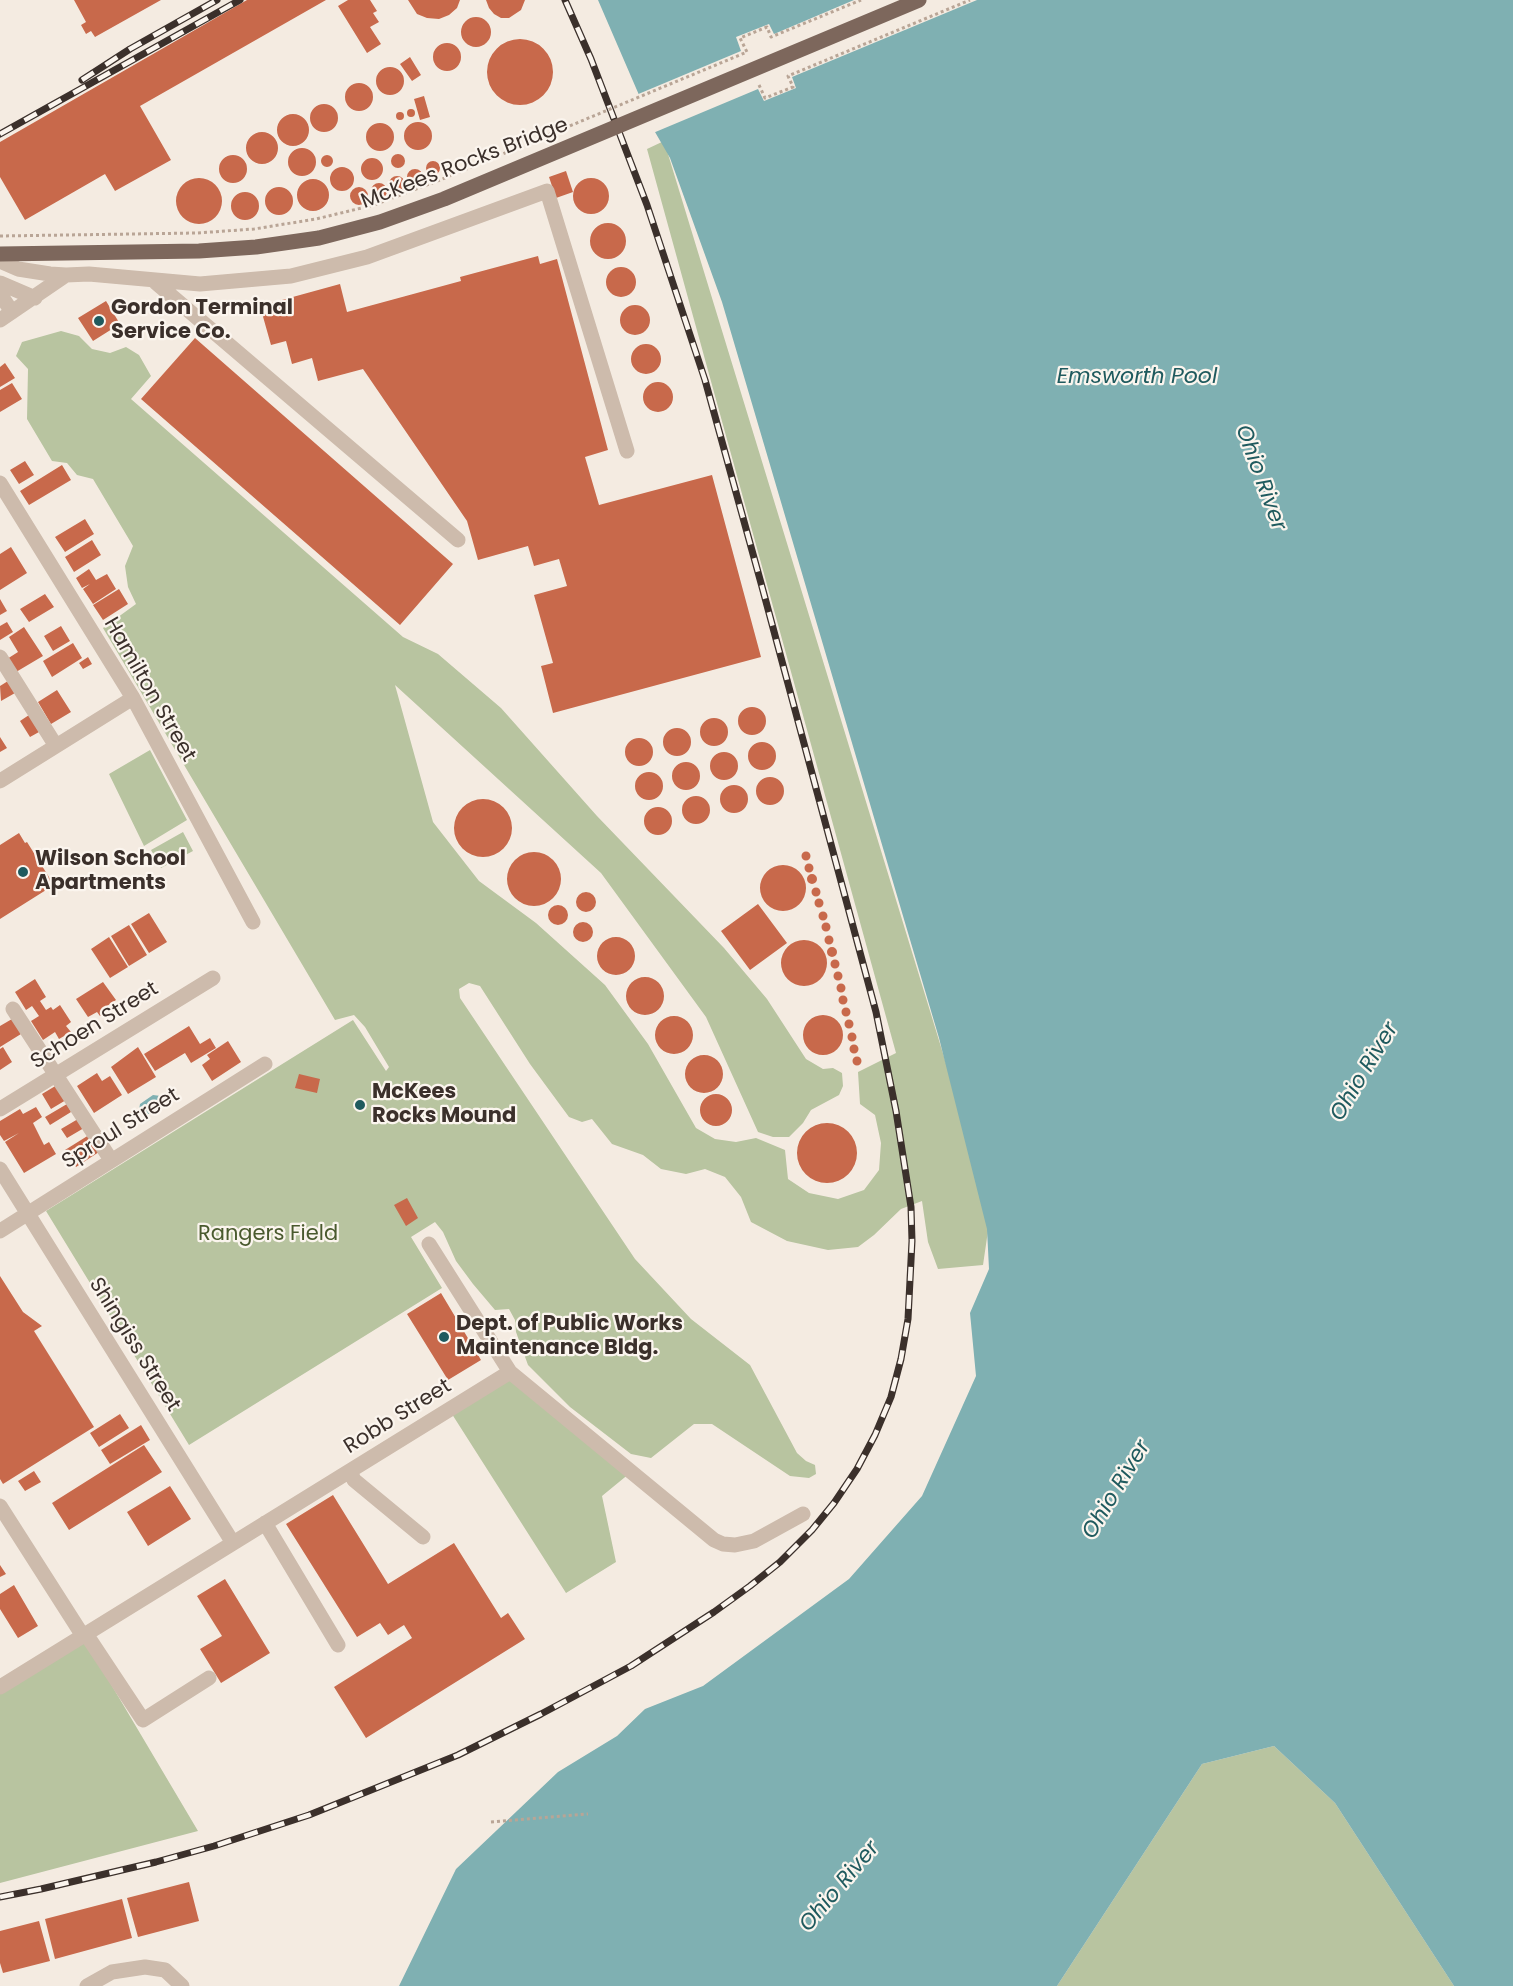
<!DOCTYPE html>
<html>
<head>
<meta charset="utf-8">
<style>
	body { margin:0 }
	canvas { display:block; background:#f4ebe1 }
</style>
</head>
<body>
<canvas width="1513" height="1986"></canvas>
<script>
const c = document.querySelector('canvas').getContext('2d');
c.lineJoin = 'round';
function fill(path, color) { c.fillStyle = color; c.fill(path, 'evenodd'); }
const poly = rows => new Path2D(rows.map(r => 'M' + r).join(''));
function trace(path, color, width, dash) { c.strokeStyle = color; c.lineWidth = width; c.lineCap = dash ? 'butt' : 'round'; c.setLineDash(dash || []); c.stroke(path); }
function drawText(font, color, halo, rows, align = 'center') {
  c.font = font + ' Poppins,sans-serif'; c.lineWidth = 4.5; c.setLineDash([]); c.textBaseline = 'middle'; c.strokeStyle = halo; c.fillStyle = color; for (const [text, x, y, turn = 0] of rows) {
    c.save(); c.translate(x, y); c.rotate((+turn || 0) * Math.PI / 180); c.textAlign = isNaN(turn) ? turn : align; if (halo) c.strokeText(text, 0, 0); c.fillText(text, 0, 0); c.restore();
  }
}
fill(poly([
	[664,141,982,1181,989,1224,983,1265,938,1269,928,1242,922,1201,901,1209,874,1235,858,1247,828,1250,787,1241,751,1222,741,1197,725,1177,705,1169,686,1174,661,1169,643,1155,612,1144,592,1119,582,1122,569,1117,530,1064,480,986,469,983,459,989,460,998,635,1259,691,1319,750,1365,797,1453,806,1461,815,1465,816,1474,809,1478,790,1476,712,1424,694,1424,651,1458,631,1454,570,1407,528,1365,516,1332,515,1320,509,1309,495,1310,473,1284,456,1261,443,1232,435,1222,411,1237,442,1288,189,1445,46,1211,353,1020,386,1071,389,1067,365,1027,354,1015,335,1020,103,628,136,604,128,587,125,566,133,546,93,479,77,475,67,463,52,461,27,419,28,369,16,356,22,342,61,331,79,336,92,349,110,353,126,347,139,355,151,376,131,399,403,637,438,654,501,708,597,816,724,948,767,999,806,1059,823,1069,833,1068,842,1073,843,1086,839,1095,811,1110,803,1123,789,1137,773,1137,758,1132,706,1017,601,873,395,685,433,822,479,881,536,923,605,985,648,1044,696,1128,715,1139,736,1142,756,1138,785,1150,788,1179,809,1193,838,1199,864,1190,879,1170,881,1143,875,1115,860,1104,858,1072,896,1053,647,149],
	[150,750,187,820,144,846,109,774],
	[183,832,193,851,161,868,151,850],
	[510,1374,630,1473,602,1496,616,1562,566,1593,450,1411],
	[83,1637,198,1831,0,1883,0,1688],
	[1274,1746,1335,1803,1454,1986,1057,1986,1202,1764]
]), '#b8c4a0');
fill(poly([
	[598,0,1513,0,1513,1986,1454,1986,1335,1803,1274,1746,1202,1764,1057,1986,399,1986,456,1869,558,1772,617,1736,645,1709,703,1686,849,1579,922,1496,976,1376,970,1313,989,1269,987,1229,939,1038,722,302,670,158,655,132],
	[153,1095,161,1096,163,1103,160,1107,150,1114,144,1114,139,1110,140,1104]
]), '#7fb0b2');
fill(poly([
	[854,0,977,0,792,77,796,88,764,101,758,89,653,133,636,95,741,51,736,37,769,24,774,34]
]), '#f4ebe1');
fill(poly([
	[74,0,161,0,95,37,91,31,86,34,81,25,86,22],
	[247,0,326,0,140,106,171,160,115,191,105,174,25,220,0,177,0,142],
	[348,0,370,0,377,11,373,13,379,22,370,27,381,44,367,53,338,6],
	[408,0,460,0,457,8,449,15,439,19,427,18,417,14],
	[486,0,525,0,521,10,509,18,501,18,494,14,489,8],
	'461 32a15 15 0 1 1 30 0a15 15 0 1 1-30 0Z',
	'487 72a33 33 0 1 1 66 0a33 33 0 1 1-66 0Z',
	'433 57a14 14 0 1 1 28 0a14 14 0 1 1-28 0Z',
	[410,57,421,75,412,81,400,64],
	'376 81a14 14 0 1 1 28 0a14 14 0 1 1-28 0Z',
	'345 97a14 14 0 1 1 28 0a14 14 0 1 1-28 0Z',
	[424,96,430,117,420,120,414,99],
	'310 118a14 14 0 1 1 28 0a14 14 0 1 1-28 0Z',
	'407 113a4 4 0 1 1 8 0a4 4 0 1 1-8 0Z',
	'396 116a4 4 0 1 1 8 0a4 4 0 1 1-8 0Z',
	'277 130a16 16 0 1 1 32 0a16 16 0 1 1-32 0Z',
	'404 136a14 14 0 1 1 28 0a14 14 0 1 1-28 0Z',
	'366 137a14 14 0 1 1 28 0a14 14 0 1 1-28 0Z',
	'246 148a16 16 0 1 1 32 0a16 16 0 1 1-32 0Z',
	'288 162a14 14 0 1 1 28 0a14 14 0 1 1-28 0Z',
	'391 161a7 7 0 1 1 14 0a7 7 0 1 1-14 0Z',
	'321 161a6 6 0 1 1 12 0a6 6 0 1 1-12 0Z',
	'219 169a14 14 0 1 1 28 0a14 14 0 1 1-28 0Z',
	'361 169a11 11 0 1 1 22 0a11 11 0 1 1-22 0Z',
	'426 168a7 7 0 1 1 14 0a7 7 0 1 1-14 0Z',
	'330 179a12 12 0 1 1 24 0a12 12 0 1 1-24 0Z',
	'407 177a8 8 0 1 1 16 0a8 8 0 1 1-16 0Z',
	[566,171,573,192,556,198,549,177],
	'389 184a8 8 0 1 1 16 0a8 8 0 1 1-16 0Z',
	'176 201a23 23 0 1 1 46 0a23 23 0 1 1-46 0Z',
	'573 196a18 18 0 1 1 36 0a18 18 0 1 1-36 0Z',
	'297 195a16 16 0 1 1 32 0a16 16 0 1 1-32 0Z',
	'371 191a8 8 0 1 1 16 0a8 8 0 1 1-16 0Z',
	'350 196a9 9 0 1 1 18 0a9 9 0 1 1-18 0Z',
	'265 201a14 14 0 1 1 28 0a14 14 0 1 1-28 0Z',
	'231 206a14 14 0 1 1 28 0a14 14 0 1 1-28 0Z',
	'590 241a18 18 0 1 1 36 0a18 18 0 1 1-36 0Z',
	[538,256,540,264,557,259,608,450,585,457,599,505,712,475,761,657,553,713,541,666,553,663,534,595,567,586,559,559,534,566,528,546,478,560,467,521,363,369,318,381,312,358,292,364,286,341,271,345,260,306,340,284,347,312,461,281,460,277],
	'606 282a15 15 0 1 1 30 0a15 15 0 1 1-30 0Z',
	[106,301,120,324,93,341,78,318],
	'620 320a15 15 0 1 1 30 0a15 15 0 1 1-30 0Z',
	[195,338,453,564,400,625,141,399],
	'631 359a15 15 0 1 1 30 0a15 15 0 1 1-30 0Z',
	[5,363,15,378,0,387,0,367],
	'643 397a15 15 0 1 1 30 0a15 15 0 1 1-30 0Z',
	[12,383,22,399,0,412,0,390],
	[25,461,34,475,19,484,10,470],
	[62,465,71,480,29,505,20,491],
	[85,519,94,534,65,552,55,537],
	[92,540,101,555,74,572,65,557],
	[11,547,27,573,0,590,0,554],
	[89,569,96,580,107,574,116,589,93,604,83,589,90,584,82,588,76,578],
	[119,589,128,604,103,620,93,605],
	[45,594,54,607,29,622,20,609],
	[0,599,7,611,0,615],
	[7,622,13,632,0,640,0,626],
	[61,626,70,641,53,651,44,636],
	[24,627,43,656,16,672,7,659,18,652,9,637],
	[73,643,82,658,52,677,43,661],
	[88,657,92,664,83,669,79,663],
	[8,681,15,693,1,701,0,686],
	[57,690,71,712,51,724,38,702],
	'738 721a14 14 0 1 1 28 0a14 14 0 1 1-28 0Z',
	[29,715,39,732,30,737,20,721],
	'700 732a14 14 0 1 1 28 0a14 14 0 1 1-28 0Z',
	'663 742a14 14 0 1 1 28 0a14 14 0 1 1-28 0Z',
	[0,737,7,748,0,752],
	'625 752a14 14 0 1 1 28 0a14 14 0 1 1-28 0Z',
	'748 756a14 14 0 1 1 28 0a14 14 0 1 1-28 0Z',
	'710 766a14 14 0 1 1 28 0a14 14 0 1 1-28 0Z',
	'672 776a14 14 0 1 1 28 0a14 14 0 1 1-28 0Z',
	'635 786a14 14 0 1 1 28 0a14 14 0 1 1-28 0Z',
	'756 791a14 14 0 1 1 28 0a14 14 0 1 1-28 0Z',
	'720 799a14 14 0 1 1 28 0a14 14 0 1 1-28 0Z',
	'682 810a14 14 0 1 1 28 0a14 14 0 1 1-28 0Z',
	'454 828a29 29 0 1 1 58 0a29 29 0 1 1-58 0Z',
	'644 821a14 14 0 1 1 28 0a14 14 0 1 1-28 0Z',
	[19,833,25,843,27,842,54,885,0,919,0,845],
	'801.5 856a4.5 4.5 0 1 1 9 0a4.5 4.5 0 1 1-9 0Z',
	'507 879a27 27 0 1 1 54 0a27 27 0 1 1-54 0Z',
	'804.5 868a4.5 4.5 0 1 1 9 0a4.5 4.5 0 1 1-9 0Z',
	'760 888a23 23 0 1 1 46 0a23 23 0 1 1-46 0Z',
	'807 879a5 5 0 1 1 10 0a5 5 0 1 1-10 0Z',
	'811.5 892a4.5 4.5 0 1 1 9 0a4.5 4.5 0 1 1-9 0Z',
	'576 902a10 10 0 1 1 20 0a10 10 0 1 1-20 0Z',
	'814.5 903a4.5 4.5 0 1 1 9 0a4.5 4.5 0 1 1-9 0Z',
	[758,904,787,943,750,970,721,931],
	'548 915a10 10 0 1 1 20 0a10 10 0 1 1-20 0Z',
	'818.5 916a4.5 4.5 0 1 1 9 0a4.5 4.5 0 1 1-9 0Z',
	[149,913,167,942,149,953,131,924],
	'821.5 927a4.5 4.5 0 1 1 9 0a4.5 4.5 0 1 1-9 0Z',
	'573 932a10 10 0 1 1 20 0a10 10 0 1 1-20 0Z',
	[129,925,147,955,129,966,111,936],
	'824.5 940a4.5 4.5 0 1 1 9 0a4.5 4.5 0 1 1-9 0Z',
	[109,937,128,967,110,978,91,949],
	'597 956a19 19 0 1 1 38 0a19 19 0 1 1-38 0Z',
	'781 963a23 23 0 1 1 46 0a23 23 0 1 1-46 0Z',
	'827 952a5 5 0 1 1 10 0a5 5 0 1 1-10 0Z',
	'830.5 964a4.5 4.5 0 1 1 9 0a4.5 4.5 0 1 1-9 0Z',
	'833.5 976a4.5 4.5 0 1 1 9 0a4.5 4.5 0 1 1-9 0Z',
	'626 996a19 19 0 1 1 38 0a19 19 0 1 1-38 0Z',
	[35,979,46,997,40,1001,46,1010,51,1007,53,1010,60,1005,71,1022,66,1026,71,1032,59,1039,55,1032,43,1040,31,1021,39,1016,32,1006,26,1010,15,992],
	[103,982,116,1000,107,1006,109,1010,100,1016,97,1012,88,1017,76,999],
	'836.5 988a4.5 4.5 0 1 1 9 0a4.5 4.5 0 1 1-9 0Z',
	'838.5 1000a4.5 4.5 0 1 1 9 0a4.5 4.5 0 1 1-9 0Z',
	'841.5 1012a4.5 4.5 0 1 1 9 0a4.5 4.5 0 1 1-9 0Z',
	'803 1035a20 20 0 1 1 40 0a20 20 0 1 1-40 0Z',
	'655 1035a19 19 0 1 1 38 0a19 19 0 1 1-38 0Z',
	[12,1019,21,1034,0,1047,0,1026],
	'844.5 1024a4.5 4.5 0 1 1 9 0a4.5 4.5 0 1 1-9 0Z',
	[189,1026,200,1044,210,1038,216,1048,191,1063,185,1053,155,1071,144,1054],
	'847.5 1037a4.5 4.5 0 1 1 9 0a4.5 4.5 0 1 1-9 0Z',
	[228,1041,241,1062,212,1081,202,1065,210,1059,207,1055],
	'849.5 1049a4.5 4.5 0 1 1 9 0a4.5 4.5 0 1 1-9 0Z',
	[3,1047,12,1062,0,1070,0,1049],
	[138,1047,156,1077,128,1094,111,1067],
	'685 1074a19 19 0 1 1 38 0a19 19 0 1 1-38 0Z',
	'852.5 1061a4.5 4.5 0 1 1 9 0a4.5 4.5 0 1 1-9 0Z',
	[97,1073,102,1081,110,1076,122,1095,94,1113,77,1086],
	[299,1074,320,1079,317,1093,295,1088],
	[57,1085,66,1100,51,1109,42,1094],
	'700 1110a16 16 0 1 1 32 0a16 16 0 1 1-32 0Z',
	[67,1104,71,1112,50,1125,45,1117],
	[36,1107,42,1117,33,1123,44,1145,49,1142,56,1154,24,1173,5,1142,19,1133,4,1141,0,1135,0,1121,20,1109,23,1114],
	[134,1110,139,1119,133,1123,127,1114],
	[78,1119,84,1128,67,1138,61,1129],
	'797 1153a30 30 0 1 1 60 0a30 30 0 1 1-60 0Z',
	[89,1135,99,1152,76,1167,65,1150],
	[407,1198,418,1218,406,1226,394,1205],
	[0,1276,23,1312,42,1326,34,1331,94,1427,3,1484,0,1479],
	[441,1293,481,1360,448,1380,407,1314],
	[120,1414,129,1428,99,1447,90,1433],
	[141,1425,150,1440,110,1464,101,1450],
	[144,1445,162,1472,69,1530,52,1503],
	[34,1471,41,1482,25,1491,18,1481],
	[170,1486,191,1519,148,1546,127,1512],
	[333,1495,388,1584,454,1543,501,1618,508,1613,525,1639,366,1738,334,1687,412,1638,404,1625,388,1635,380,1623,357,1637,286,1524],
	[0,1565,6,1574,0,1577],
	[225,1579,270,1653,221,1683,200,1649,222,1636,197,1596],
	[14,1585,38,1626,18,1638,0,1609,0,1594],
	[189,1882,199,1921,138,1937,127,1898],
	[122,1899,132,1938,55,1959,45,1919],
	[39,1921,50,1961,3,1973,0,1963,0,1931]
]), '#c8694b');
trace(poly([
	[491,1822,588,1814]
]), '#b9a596', 3, [3, 3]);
trace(poly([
	[0,261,18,269,50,274,66,275],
	[154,281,458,540],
	[0,283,35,298],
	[0,294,12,312],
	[0,320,66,275,89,274,200,284,291,276,367,257,547,191,627,451],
	[0,483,133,698,253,922],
	[0,657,56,746],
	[0,781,133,698],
	[13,1009,111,1160],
	[0,1109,213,978],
	[0,1169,233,1543],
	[0,1231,265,1064],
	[429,1244,510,1372],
	[350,1471,354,1480,423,1537],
	[0,1506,83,1636],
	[265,1523,338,1645],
	[86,1634,143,1720,209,1678],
	[0,1687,510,1372,714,1540,723,1544,735,1545,754,1541,803,1514],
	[87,1986,112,1972,145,1967,165,1970,182,1986]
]), '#cdbbac', 15);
const rail = poly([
	[82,80,130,49,217,0],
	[0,134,240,0],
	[0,1897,41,1889,156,1862,214,1846,309,1815,458,1755,541,1714,631,1666,714,1612,750,1586,780,1562,812,1530,834,1503,857,1469,875,1435,891,1397,901,1359,908,1319,912,1241,911,1207,896,1111,876,1012,761,583,705,380,647,205,591,59,565,0]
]);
trace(rail, '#3b302b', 7);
trace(rail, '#fbf5ee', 4.5, [14]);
trace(poly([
	[759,85,765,98,793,87,788,76,970,0],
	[0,236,197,233,254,229,316,219,374,205,440,180,747,52,740,38,767,27,771,37,861,0]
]), '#b9a596', 3, [3, 3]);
trace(poly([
	[0,254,199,251,256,247,319,238,380,222,444,199,919,0]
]), '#7d675c', 15);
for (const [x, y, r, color] of [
	[99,321,6,"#1f5a5e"],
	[23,872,6,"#1f5a5e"],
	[360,1105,6,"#1f5a5e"],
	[444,1337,6,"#1f5a5e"]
]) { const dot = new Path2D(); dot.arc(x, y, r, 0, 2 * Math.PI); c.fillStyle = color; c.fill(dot); trace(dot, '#fbf5ee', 2); }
drawText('21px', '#3b302b', '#fbf5ee', [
	["McKees Rocks Bridge",465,164,-21],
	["Hamilton Street",149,690,60],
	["Schoen Street",95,1026,-32],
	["Sproul Street",121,1129,-32],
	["Shingiss Street",134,1345,58],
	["Robb Street",398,1417,-32]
]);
drawText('bold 21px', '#3b302b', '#fbf5ee', [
	["Gordon Terminal",111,309],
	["Service Co.",111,333],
	["Wilson School",35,860],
	["Apartments",35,884],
	["McKees",372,1093],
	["Rocks Mound",372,1117],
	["Dept. of Public Works",456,1325],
	["Maintenance Bldg.",456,1349]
], 'left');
drawText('21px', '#4a5a2e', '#fbf5ee', [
	["Rangers Field",268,1235]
]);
drawText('italic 22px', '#1f5a5e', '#fbf5ee', [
	["Emsworth Pool",1137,377],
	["Ohio River",1260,478,70],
	["Ohio River",1365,1072,-59],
	["Ohio River",1117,1490,-59],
	["Ohio River",840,1887,-50]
]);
</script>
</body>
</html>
